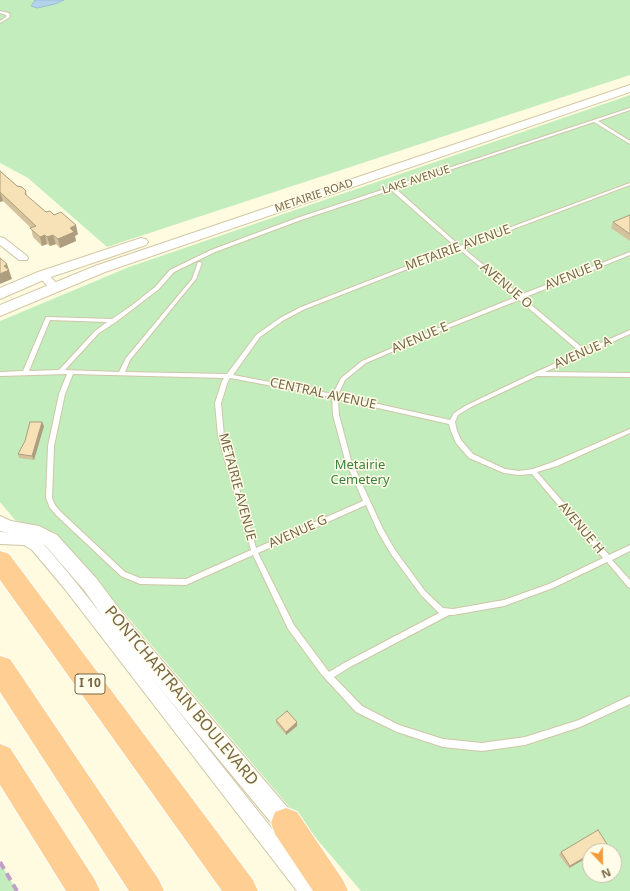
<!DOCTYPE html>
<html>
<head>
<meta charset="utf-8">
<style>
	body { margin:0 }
	#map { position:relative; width:630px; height:891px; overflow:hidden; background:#fefbe1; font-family:"Noto Sans",sans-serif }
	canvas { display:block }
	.north { position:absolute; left:582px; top:843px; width:40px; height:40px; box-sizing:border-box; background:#fffde9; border:1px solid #c9c1a7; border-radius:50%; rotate:158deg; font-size:11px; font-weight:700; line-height:16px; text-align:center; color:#786645 }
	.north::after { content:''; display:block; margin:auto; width:14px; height:18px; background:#f49a3a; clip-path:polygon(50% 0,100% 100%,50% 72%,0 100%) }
</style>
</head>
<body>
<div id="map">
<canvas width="630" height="891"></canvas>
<div class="north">N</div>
</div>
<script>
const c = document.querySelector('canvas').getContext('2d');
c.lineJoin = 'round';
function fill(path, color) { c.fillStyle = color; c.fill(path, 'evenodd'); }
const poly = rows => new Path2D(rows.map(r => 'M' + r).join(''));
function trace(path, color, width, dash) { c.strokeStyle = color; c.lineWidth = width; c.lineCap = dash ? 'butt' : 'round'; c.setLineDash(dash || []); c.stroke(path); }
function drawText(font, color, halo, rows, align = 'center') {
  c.font = font + ' "Noto Sans",sans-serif'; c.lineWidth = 3; c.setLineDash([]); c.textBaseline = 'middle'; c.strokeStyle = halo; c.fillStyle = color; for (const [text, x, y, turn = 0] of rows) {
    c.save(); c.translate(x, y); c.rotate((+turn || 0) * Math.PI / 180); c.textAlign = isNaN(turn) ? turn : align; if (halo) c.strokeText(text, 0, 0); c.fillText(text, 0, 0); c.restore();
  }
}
fill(poly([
	[0,0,630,0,630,75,107,247,28,178,0,163],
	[630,95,630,891,361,891,56,533,15,520,0,502,0,321,129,267],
	[590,851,614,851,614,875,590,875],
	[0,862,17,891,0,891]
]), '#c4edbe');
const water = poly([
	[35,0,64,0,55,4,37,8,31,6,35,0]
]);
fill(water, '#b4d2ea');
trace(water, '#99bedc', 1);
const service = poly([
	[0,11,9,13,10,17,0,23,0,21,6,17,6,15,0,13,0,11],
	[630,108,630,110,598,121,630,141,630,144,594,122,395,188,460,246,630,183,630,185,463,248,520,295,630,252,630,255,523,298,585,350,630,330,630,334,545,372,630,373,630,377,537,376,471,407,458,415,455,422,457,431,461,440,473,454,505,469,519,471,533,469,553,462,630,429,630,433,557,466,537,472,609,555,630,545,630,551,612,560,630,580,630,588,628,587,607,562,553,588,504,606,453,615,449,615,350,667,334,677,362,706,399,725,443,739,482,743,525,737,579,720,630,696,630,704,580,727,525,745,482,751,443,747,397,732,356,712,322,675,288,629,253,555,186,585,140,584,121,576,57,516,50,508,46,498,48,446,59,394,67,374,0,376,0,372,23,371,46,317,112,319,131,306,155,287,170,270,211,250,297,218,630,108],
	[391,190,456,247,301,307,280,318,256,335,227,374,125,372,130,360,196,279,202,263,200,262,198,262,192,279,126,358,119,372,65,370,99,333,116,322,159,289,174,272,215,252,301,220,391,190],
	[459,249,516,297,434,330,362,361,341,378,333,394,233,375,260,337,284,320,305,309,459,249],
	[519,300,580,352,536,372,467,405,454,413,450,420,338,395,345,380,366,363,438,332,519,300],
	[50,320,107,322,95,331,59,370,29,371,50,320],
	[73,374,224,378,222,381,215,403,218,436,251,550,186,579,140,578,125,572,61,512,55,505,52,498,54,446,65,394,73,374],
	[230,378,332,397,333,415,345,460,363,501,256,548,224,436,221,403,228,381,230,378],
	[338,399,449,424,451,431,456,443,469,458,504,473,519,475,532,474,603,558,549,584,504,600,453,609,443,608,425,591,395,550,383,529,351,460,339,415,338,399],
	[366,505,378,532,391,554,421,595,439,613,344,663,329,672,294,625,258,553,366,505]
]);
const minor = poly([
	[0,237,4,238,27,256,28,258,27,260,19,260,0,245,0,237],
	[43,272,47,273,59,286,60,288,59,290,51,290,39,277,38,275,43,272],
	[0,532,27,534,42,542,74,580,316,884,319,891,297,891,64,588,32,550,24,545,0,544,0,532]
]);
const tertiary = poly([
	[0,516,11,521,39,526,57,535,96,578,130,623,294,815,297,823,294,831,286,834,278,831,116,635,84,590,45,545,35,539,0,531,0,516]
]);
const secondary = poly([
	[630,85,630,92,105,272,0,316,0,305,95,266,630,85],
	[141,238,146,239,148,242,146,245,48,278,0,299,0,288,38,272,141,238]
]);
const motorway = poly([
	[0,551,9,554,253,880,258,891,222,891,0,580,0,551],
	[0,656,10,659,159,880,164,891,129,891,0,692,0,656],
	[0,744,10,748,95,880,100,891,66,891,0,785,0,744],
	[286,808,297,812,343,880,348,891,313,891,275,834,271,823,275,812,286,808]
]);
trace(service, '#d0c5a7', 2);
trace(minor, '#d0c5a7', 2);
trace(tertiary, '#d0c5a7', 2);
trace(secondary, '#d4c8a3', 2);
trace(motorway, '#fff', 2);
fill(service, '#fff');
fill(minor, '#fff');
fill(tertiary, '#fff');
fill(secondary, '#fff');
fill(motorway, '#ffce92');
trace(poly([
	[0,862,17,891]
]), '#c19fc9', 4, [8, 5]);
fill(poly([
	[0,171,17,186,26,191,27,196,46,212,78,234,75,236,76,241,60,248,56,244,50,246,47,244,42,246,33,237,31,228,3,201,0,202],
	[630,215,630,241,611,228,613,222],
	[44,426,34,460,19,458,18,454],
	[276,720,297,722,297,726,286,735,276,723],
	[607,844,605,847,598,851,590,851,590,856,569,868,559,855,561,852]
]), '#d4c29d');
fill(poly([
	[0,192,3,201,0,202],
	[76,225,78,234,75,236,76,241,60,248,58,239,70,228],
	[45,235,47,244,42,246,40,237],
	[53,235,56,244,50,246,47,237],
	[7,264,12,279,0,284,0,274,4,266],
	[42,422,44,426,34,460,32,456],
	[297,722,297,726,286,735,286,732],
	[607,844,605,847,598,851,595,851],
	[590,854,590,856,569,868,570,866]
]), '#ac9e7f');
const building = poly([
	[0,171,17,186,22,187,26,191,25,194,46,212,50,211,54,215,61,212,76,225,70,228,74,232,58,239,53,235,47,237,45,235,40,237,30,228,36,226,0,192,0,171],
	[630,215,630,234,613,222,630,215],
	[0,258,7,264,4,266,9,270,0,274,0,258],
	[30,422,42,422,32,456,18,454,25,441,30,422],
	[287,711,297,722,286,732,276,720,287,711],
	[598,830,607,844,595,851,590,851,590,854,570,866,561,852,598,830]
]);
fill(building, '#f6e2b6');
trace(building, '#ac9e7f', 1);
drawText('11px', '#786645', '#fffde9', [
	["LAKE AVENUE",416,180,-18],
	["METAIRIE ROAD",314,196,-19]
]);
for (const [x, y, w] of [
	[90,684,30]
]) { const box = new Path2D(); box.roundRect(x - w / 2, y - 10, w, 20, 3); c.fillStyle = '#fffde9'; c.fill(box); trace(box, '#786645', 1); }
drawText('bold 12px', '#786645', null, [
	["I 10",90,684]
]);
drawText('13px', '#786645', '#fffde9', [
	["METAIRIE AVENUE",458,248,-20],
	["AVENUE B",574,275,-22],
	["AVENUE O",506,286,40],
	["AVENUE E",420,338,-23],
	["AVENUE A",583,353,-24],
	["CENTRAL AVENUE",323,394,12],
	["METAIRIE AVENUE",237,487,75],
	["AVENUE H",581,528,50],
	["AVENUE G",298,532,-24]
]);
drawText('13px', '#3c7f3c', '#fffde9', [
	["Metairie",360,465],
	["Cemetery",360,480]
]);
drawText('16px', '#786645', '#fffde9', [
	["PONTCHARTRAIN BOULEVARD",181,696,50]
]);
</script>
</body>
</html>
